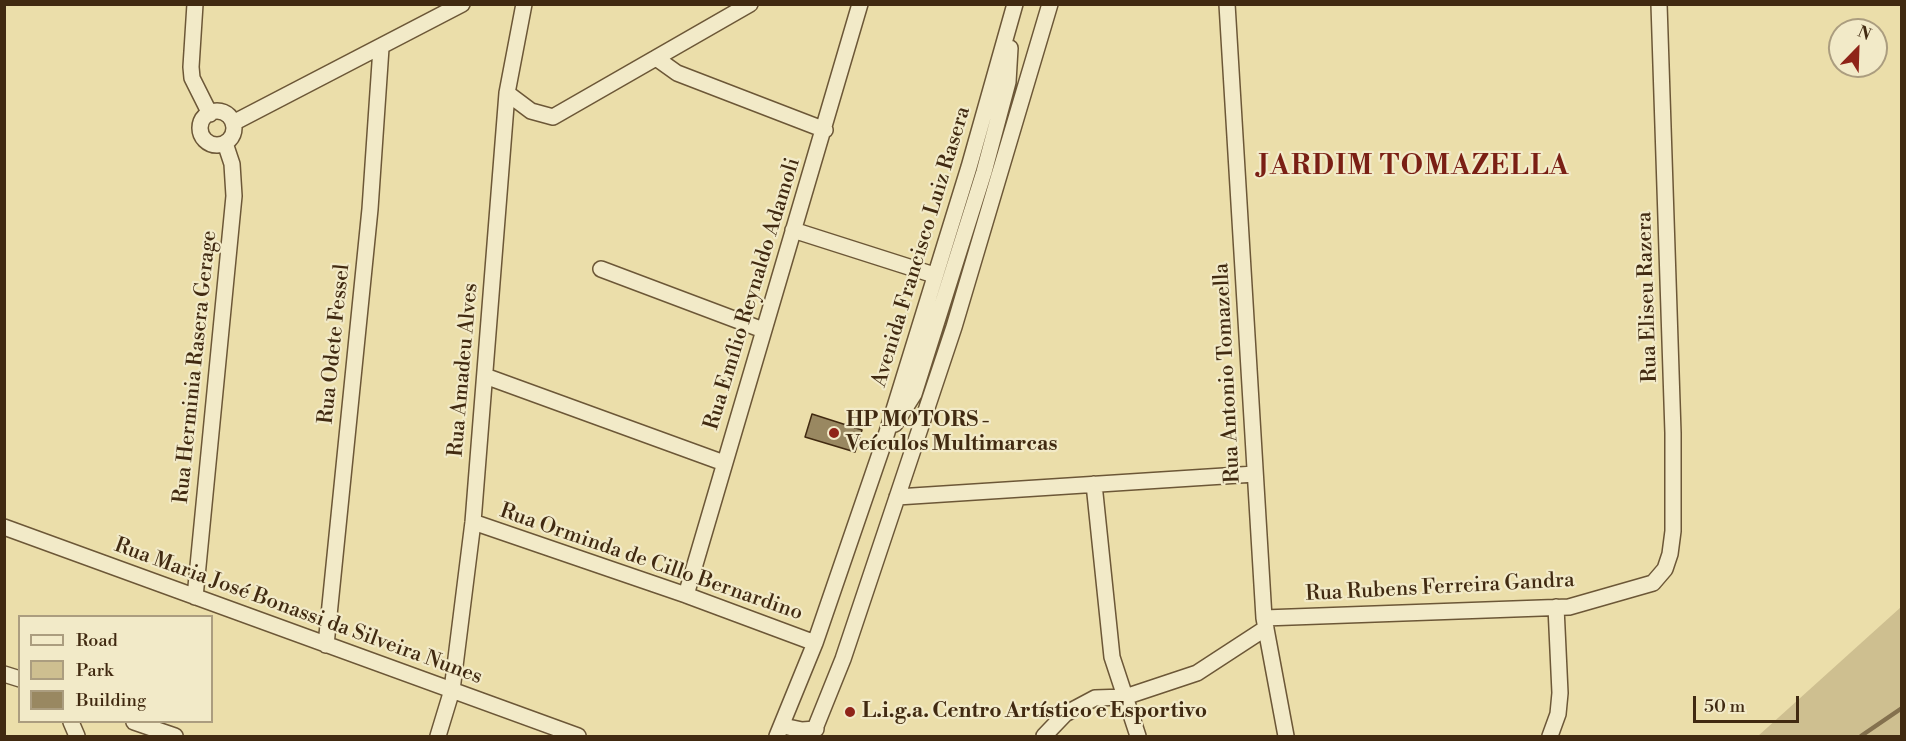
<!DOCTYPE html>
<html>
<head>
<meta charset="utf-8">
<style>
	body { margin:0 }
	#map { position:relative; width:1906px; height:741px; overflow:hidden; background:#ebdeaa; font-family:"Libre Bodoni",serif }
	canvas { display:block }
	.frame { position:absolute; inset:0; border:6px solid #412a11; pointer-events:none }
	.legend { position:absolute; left:18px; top:615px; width:195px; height:108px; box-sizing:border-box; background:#f2eac8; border:2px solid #ab9d7f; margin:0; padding:8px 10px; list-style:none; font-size:18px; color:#412a11 }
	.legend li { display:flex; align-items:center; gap:12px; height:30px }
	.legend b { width:30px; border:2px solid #ab9d7f }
	.north { position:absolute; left:1828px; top:18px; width:60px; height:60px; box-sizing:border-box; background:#f2eac8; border:2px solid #ab9d7f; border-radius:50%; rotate:23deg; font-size:16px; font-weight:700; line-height:24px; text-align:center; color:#412a11 }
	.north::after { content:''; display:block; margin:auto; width:21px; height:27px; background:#8f2418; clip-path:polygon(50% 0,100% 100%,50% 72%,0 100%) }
	.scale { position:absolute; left:1693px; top:696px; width:106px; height:27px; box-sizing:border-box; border:3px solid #412a11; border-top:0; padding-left:8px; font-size:18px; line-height:21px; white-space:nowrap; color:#412a11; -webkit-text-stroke:4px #f2eac8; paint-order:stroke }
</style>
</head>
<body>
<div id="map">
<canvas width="1906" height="741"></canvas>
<div class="frame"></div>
<ul class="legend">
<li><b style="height:8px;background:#f2eac8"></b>Road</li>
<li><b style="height:16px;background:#cebf90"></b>Park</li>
<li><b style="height:16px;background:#998861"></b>Building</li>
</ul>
<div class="north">N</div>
<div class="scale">50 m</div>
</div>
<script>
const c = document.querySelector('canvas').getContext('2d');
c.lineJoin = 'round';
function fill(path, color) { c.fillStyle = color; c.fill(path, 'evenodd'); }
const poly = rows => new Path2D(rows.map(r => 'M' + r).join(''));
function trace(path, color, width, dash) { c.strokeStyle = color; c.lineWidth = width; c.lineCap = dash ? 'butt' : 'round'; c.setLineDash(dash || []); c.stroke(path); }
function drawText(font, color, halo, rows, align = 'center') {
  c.font = font + ' "Libre Bodoni",serif'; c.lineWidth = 4.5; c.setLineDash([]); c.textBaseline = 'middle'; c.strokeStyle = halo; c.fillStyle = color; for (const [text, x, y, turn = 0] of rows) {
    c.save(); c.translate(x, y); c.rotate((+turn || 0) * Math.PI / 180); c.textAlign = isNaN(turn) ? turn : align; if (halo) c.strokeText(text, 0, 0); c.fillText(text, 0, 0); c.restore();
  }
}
fill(poly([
	[1901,607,1901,736,1758,736]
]), '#cebf90');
trace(poly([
	[1861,736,1902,708]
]), '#84714e', 4.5);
const building = poly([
	[812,414,862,430,855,452,805,437,812,414]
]);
fill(building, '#998861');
trace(building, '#412a11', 1.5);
const minor = poly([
	[195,4,191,67,192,78,210,114],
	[1227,4,1264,618,1286,736],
	[656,58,677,73,825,130],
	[507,93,531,111,553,117,750,4],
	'200 128a17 17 0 1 1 34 0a17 17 0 1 1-34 0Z',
	[233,123,462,4],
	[793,230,934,275],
	[601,269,763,330],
	[485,376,724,463],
	[895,424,914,394,984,172,1008,82,1010,48],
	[1094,484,1112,657,1138,736],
	[897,497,1255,474],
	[473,522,686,595,815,643],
	[4,527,578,736],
	[686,595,860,4],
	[195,597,234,196,232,164,225,143],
	[1264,618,1569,607,1653,583,1665,569,1670,554,1673,531,1673,433,1659,4],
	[326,645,370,209,381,48],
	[4,674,20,679],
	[71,722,77,736],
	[134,722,175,736],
	[783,726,802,730,816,729],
	[438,736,452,690,473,522,507,93,524,4],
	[777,736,815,643,884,442,969,167,1015,4],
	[812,736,843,659,954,327,1050,4],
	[1044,736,1065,714,1095,698,1125,697,1197,673,1266,628],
	[1550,736,1558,714,1560,693,1556,607]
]);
trace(minor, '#6c5737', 18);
trace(minor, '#f2eac8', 15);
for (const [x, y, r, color] of [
	[834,433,6,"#8f2418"],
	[850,712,6,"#8f2418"]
]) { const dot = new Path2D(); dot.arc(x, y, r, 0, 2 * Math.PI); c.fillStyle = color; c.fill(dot); trace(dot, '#f2eac8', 2); }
drawText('21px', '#412a11', '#f2eac8', [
	["Avenida Francisco Luiz Rasera",922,247,-73],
	["Rua Emílio Reynaldo Adamoli",753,294,-73],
	["Rua Eliseu Razera",1648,297,-92],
	["Rua Odete Fessel",335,344,-84],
	["Rua Herminia Rasera Gerage",196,367,-84],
	["Rua Amadeu Alves",464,370,-85],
	["Rua Antonio Tomazella",1228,373,-93],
	["Rua Orminda de Cillo Bernardino",651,563,19],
	["Rua Rubens Ferreira Gandra",1440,588,-3],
	["Rua Maria José Bonassi da Silveira Nunes",298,612,20]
]);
drawText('bold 21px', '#412a11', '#f2eac8', [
	["HP MOTORS -",846,421],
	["Veículos Multimarcas",846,445],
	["L.i.g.a. Centro Artístico e Esportivo",862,712]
], 'left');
c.letterSpacing = '1.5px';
drawText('bold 27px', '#7a1f14', '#f2eac8', [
	["JARDIM TOMAZELLA",1414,168]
]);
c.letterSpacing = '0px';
</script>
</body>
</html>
